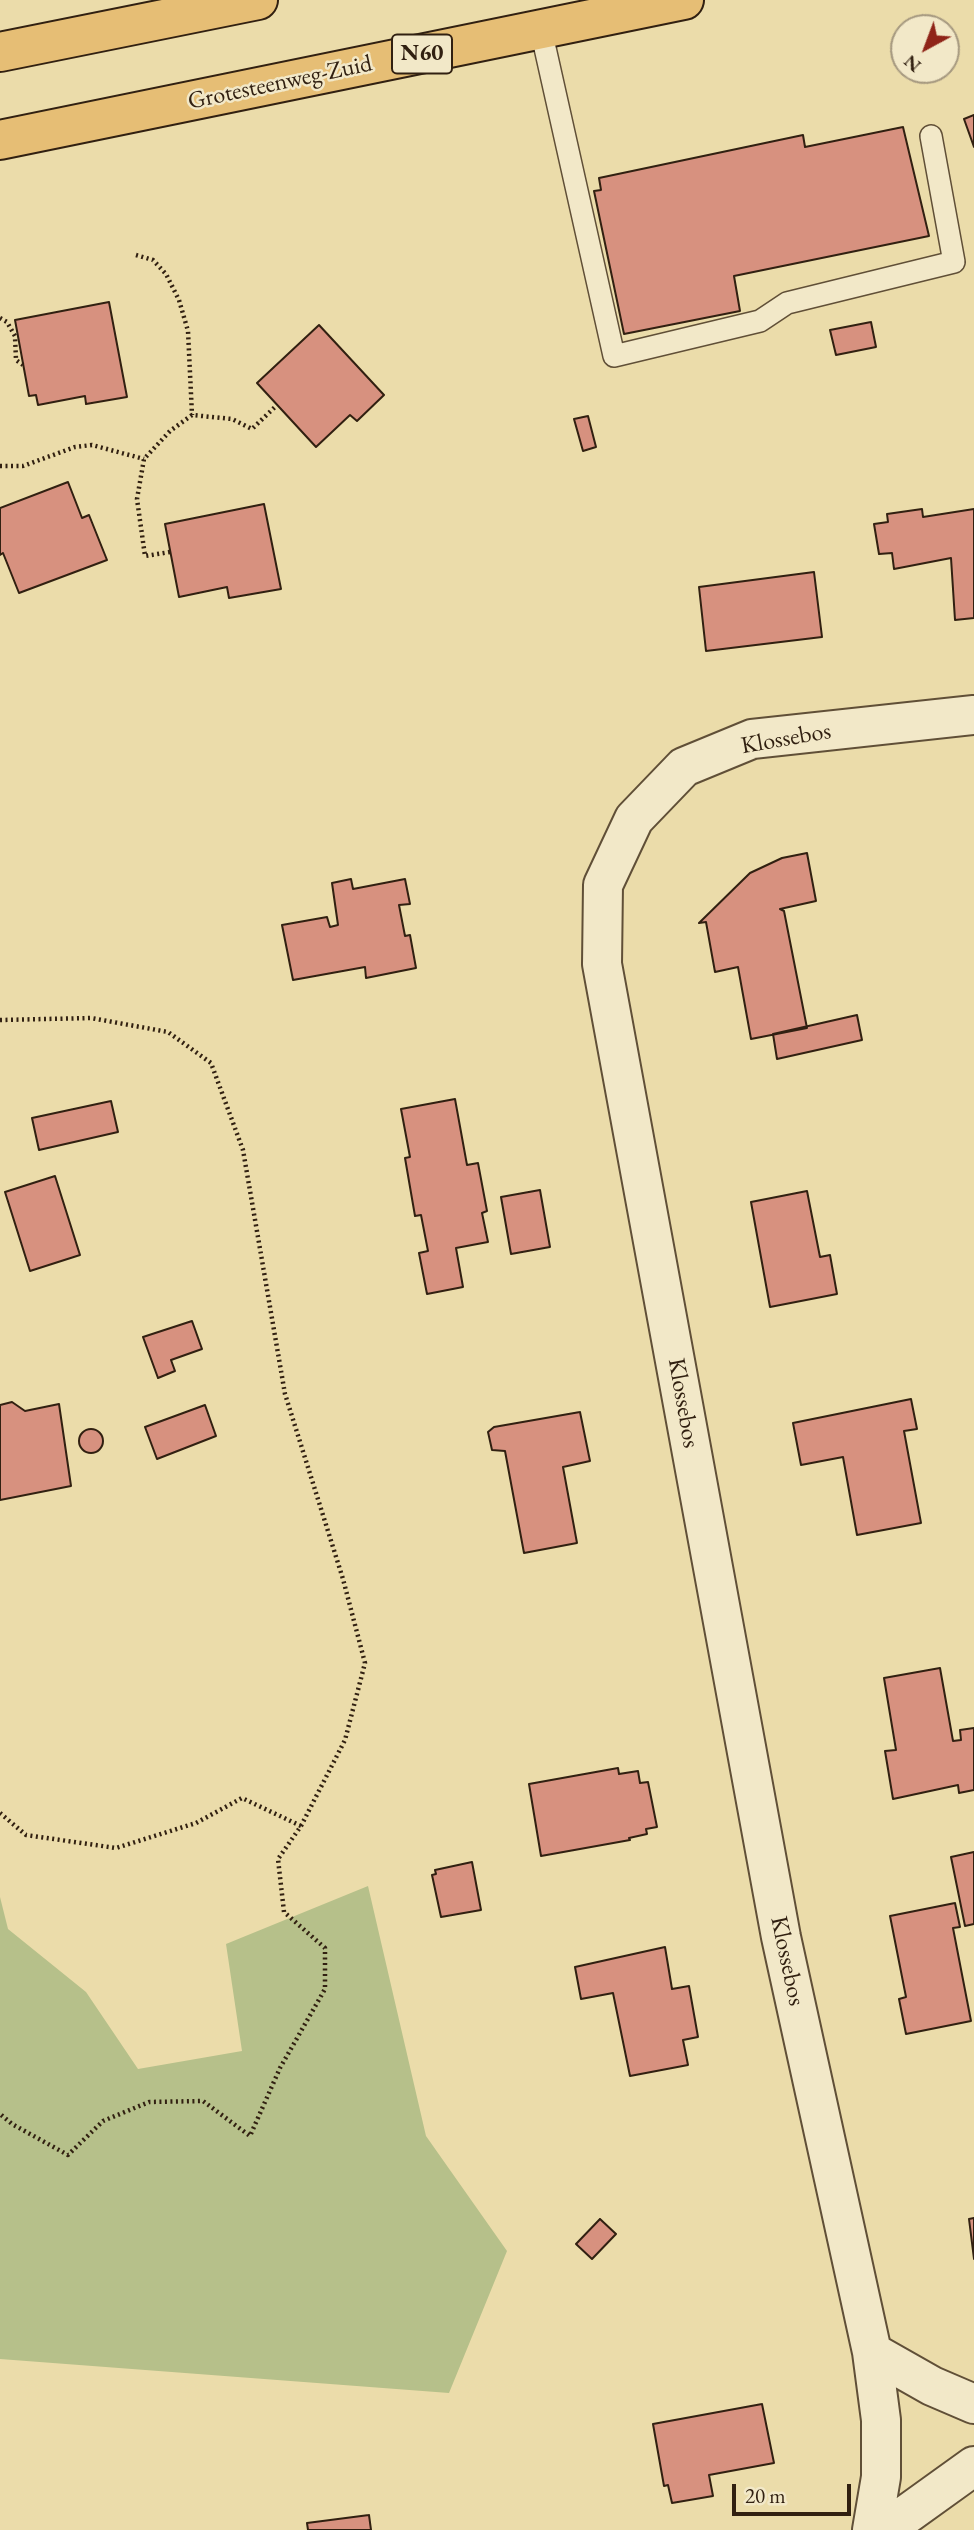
<!DOCTYPE html>
<html>
<head>
<meta charset="utf-8">
<style>
	body { margin:0 }
	#map { position:relative; width:974px; height:2530px; overflow:hidden; background:#ebdcaa; font-family:"EB Garamond",serif }
	canvas { display:block }
	.north { position:absolute; left:890px; top:14px; width:70px; height:70px; box-sizing:border-box; background:#f2e8c8; border:2px solid #a5987f; border-radius:50%; rotate:221deg; font-size:19px; font-weight:700; line-height:28px; text-align:center; color:#312011 }
	.north::after { content:''; display:block; margin:auto; width:24px; height:32px; background:#8f2418; clip-path:polygon(50% 0,100% 100%,50% 72%,0 100%) }
	.scale { position:absolute; left:732px; top:2484px; width:119px; height:32px; box-sizing:border-box; border:4px solid #312011; border-top:0; padding-left:9px; font-size:21px; line-height:24px; white-space:nowrap; color:#312011; -webkit-text-stroke:5px #f2e8c8; paint-order:stroke }
</style>
</head>
<body>
<div id="map">
<canvas width="974" height="2530"></canvas>
<div class="north">N</div>
<div class="scale">20 m</div>
</div>
<script>
const c = document.querySelector('canvas').getContext('2d');
c.lineJoin = 'round';
function fill(path, color) { c.fillStyle = color; c.fill(path, 'evenodd'); }
const poly = rows => new Path2D(rows.map(r => 'M' + r).join(''));
function trace(path, color, width, dash) { c.strokeStyle = color; c.lineWidth = width; c.lineCap = dash ? 'butt' : 'round'; c.setLineDash(dash || []); c.stroke(path); }
function drawText(font, color, halo, rows, align = 'center') {
  c.font = font + ' "EB Garamond",serif'; c.lineWidth = 5; c.setLineDash([]); c.textBaseline = 'middle'; c.strokeStyle = halo; c.fillStyle = color; for (const [text, x, y, turn = 0] of rows) {
    c.save(); c.translate(x, y); c.rotate((+turn || 0) * Math.PI / 180); c.textAlign = isNaN(turn) ? turn : align; if (halo) c.strokeText(text, 0, 0); c.fillText(text, 0, 0); c.restore();
  }
}
fill(poly([
	[368,1886,426,2136,507,2251,449,2393,0,2359,0,1897,8,1929,86,1992,138,2069,242,2051,226,1944]
]), '#b6c08a');
const building = poly([
	[974,115,974,147,964,119,974,115],
	[903,127,929,236,734,276,740,311,624,334,594,191,601,190,599,178,803,135,805,147,903,127],
	[109,302,127,397,86,404,85,396,38,405,36,395,29,396,15,320,109,302],
	[871,322,876,347,836,355,830,330,871,322],
	[319,325,384,395,357,421,350,415,316,447,257,383,319,325],
	[588,416,596,447,583,451,574,419,588,416],
	[68,482,82,518,89,515,107,560,19,593,3,553,0,555,0,508,68,482],
	[264,504,281,589,229,598,227,587,179,597,165,524,264,504],
	[922,509,923,517,974,509,974,618,955,620,951,558,894,569,892,553,879,554,874,524,888,522,887,514,922,509],
	[814,572,822,637,706,651,699,587,814,572],
	[807,853,816,901,780,909,784,911,807,1028,751,1039,738,967,715,972,706,922,699,923,750,873,782,858,807,853],
	[351,879,353,889,405,879,410,904,399,905,405,936,410,935,416,968,366,978,365,967,293,980,282,925,327,917,330,927,338,925,332,883,351,879],
	[857,1015,862,1040,777,1059,773,1034,857,1015],
	[455,1099,467,1165,478,1163,487,1211,482,1213,488,1242,456,1248,463,1287,427,1294,419,1253,428,1251,421,1215,415,1216,405,1158,410,1157,401,1109,455,1099],
	[111,1101,118,1132,39,1150,32,1118,111,1101],
	[55,1176,80,1255,30,1271,5,1192,55,1176],
	[540,1190,550,1247,511,1254,501,1197,540,1190],
	[807,1191,820,1257,830,1255,837,1294,770,1307,751,1202,807,1191],
	[192,1321,202,1349,171,1360,175,1371,158,1378,143,1337,192,1321],
	[911,1399,917,1429,904,1431,921,1523,857,1535,843,1457,801,1465,793,1423,911,1399],
	[12,1402,25,1411,59,1404,71,1486,0,1500,0,1405,12,1402],
	[205,1405,216,1436,157,1459,145,1427,205,1405],
	[580,1412,590,1461,563,1467,577,1543,524,1553,505,1451,492,1450,488,1432,494,1427,580,1412],
	'79 1441a12 12 0 1 1 24 0a12 12 0 1 1-24 0Z',
	[940,1668,953,1741,961,1740,960,1730,974,1728,974,1790,959,1793,958,1785,893,1799,885,1751,896,1750,884,1678,940,1668],
	[618,1768,619,1774,638,1771,640,1783,648,1782,657,1827,646,1829,647,1834,629,1838,630,1840,541,1856,529,1784,618,1768],
	[974,1852,974,1924,965,1926,951,1857,974,1852],
	[472,1862,481,1910,441,1917,432,1875,436,1874,435,1870,472,1862],
	[955,1903,960,1927,953,1928,971,2021,906,2034,899,1999,906,1997,890,1916,955,1903],
	[665,1947,672,1989,689,1986,698,2037,683,2040,688,2065,630,2076,613,1993,581,1999,575,1967,665,1947],
	[974,2218,974,2259,969,2219,974,2218],
	[600,2219,616,2234,592,2259,576,2244,600,2219],
	[762,2404,774,2463,709,2475,713,2496,672,2503,668,2485,664,2486,653,2424,762,2404],
	[369,2515,371,2530,308,2530,307,2523,369,2515]
]);
fill(building, '#d7917f');
trace(building, '#312011', 2);
const service = poly([
	[541,30,614,356,760,321,787,303,954,262,931,136]
]);
const minor = poly([
	[872,2352,932,2386,974,2404],
	[872,2530,881,2477,881,2420,872,2352,781,1937,602,964,603,885,634,819,684,767,752,739,974,715],
	[885,2530,974,2466]
]);
const trunk = poly([
	[0,52,258,0],
	[0,140,684,0]
]);
trace(service, '#604f37', 24);
trace(minor, '#604f37', 42);
trace(trunk, '#312011', 42);
trace(poly([
	[136,255,153,260,166,274,179,300,188,331,192,415],
	[0,318,7,322,15,336,16,360,23,365],
	[0,466,23,466,75,447,92,445,144,459],
	[170,552,145,556,137,499,144,459,170,431,192,415,232,419,252,429,277,405],
	[0,1020,91,1018,168,1032,211,1063,243,1150,285,1394,343,1579,365,1663,345,1740,301,1826,278,1859,284,1912,325,1948,325,1989,280,2068,250,2136,203,2101,149,2102,103,2121,68,2155,12,2124,0,2114],
	[0,1813,26,1835,116,1848,196,1823,242,1798,301,1826]
]), '#312011', 4.5, [2, 3.5]);
trace(service, '#f2e8c8', 21);
trace(minor, '#f2e8c8', 38);
trace(trunk, '#e6be75', 38);
for (const [x, y, w] of [
	[422,54,60]
]) { const box = new Path2D(); box.roundRect(x - w / 2, y - 19.5, w, 39, 5); c.fillStyle = '#f2e8c8'; c.fill(box); trace(box, '#312011', 2); }
drawText('bold 23px', '#312011', null, [
	["N60",422,54]
]);
drawText('24px', '#312011', '#f2e8c8', [
	["Grotesteenweg-Zuid",280,83,-12],
	["Klossebos",786,739,-10],
	["Klossebos",683,1403,80],
	["Klossebos",787,1961,78]
]);
</script>
</body>
</html>
